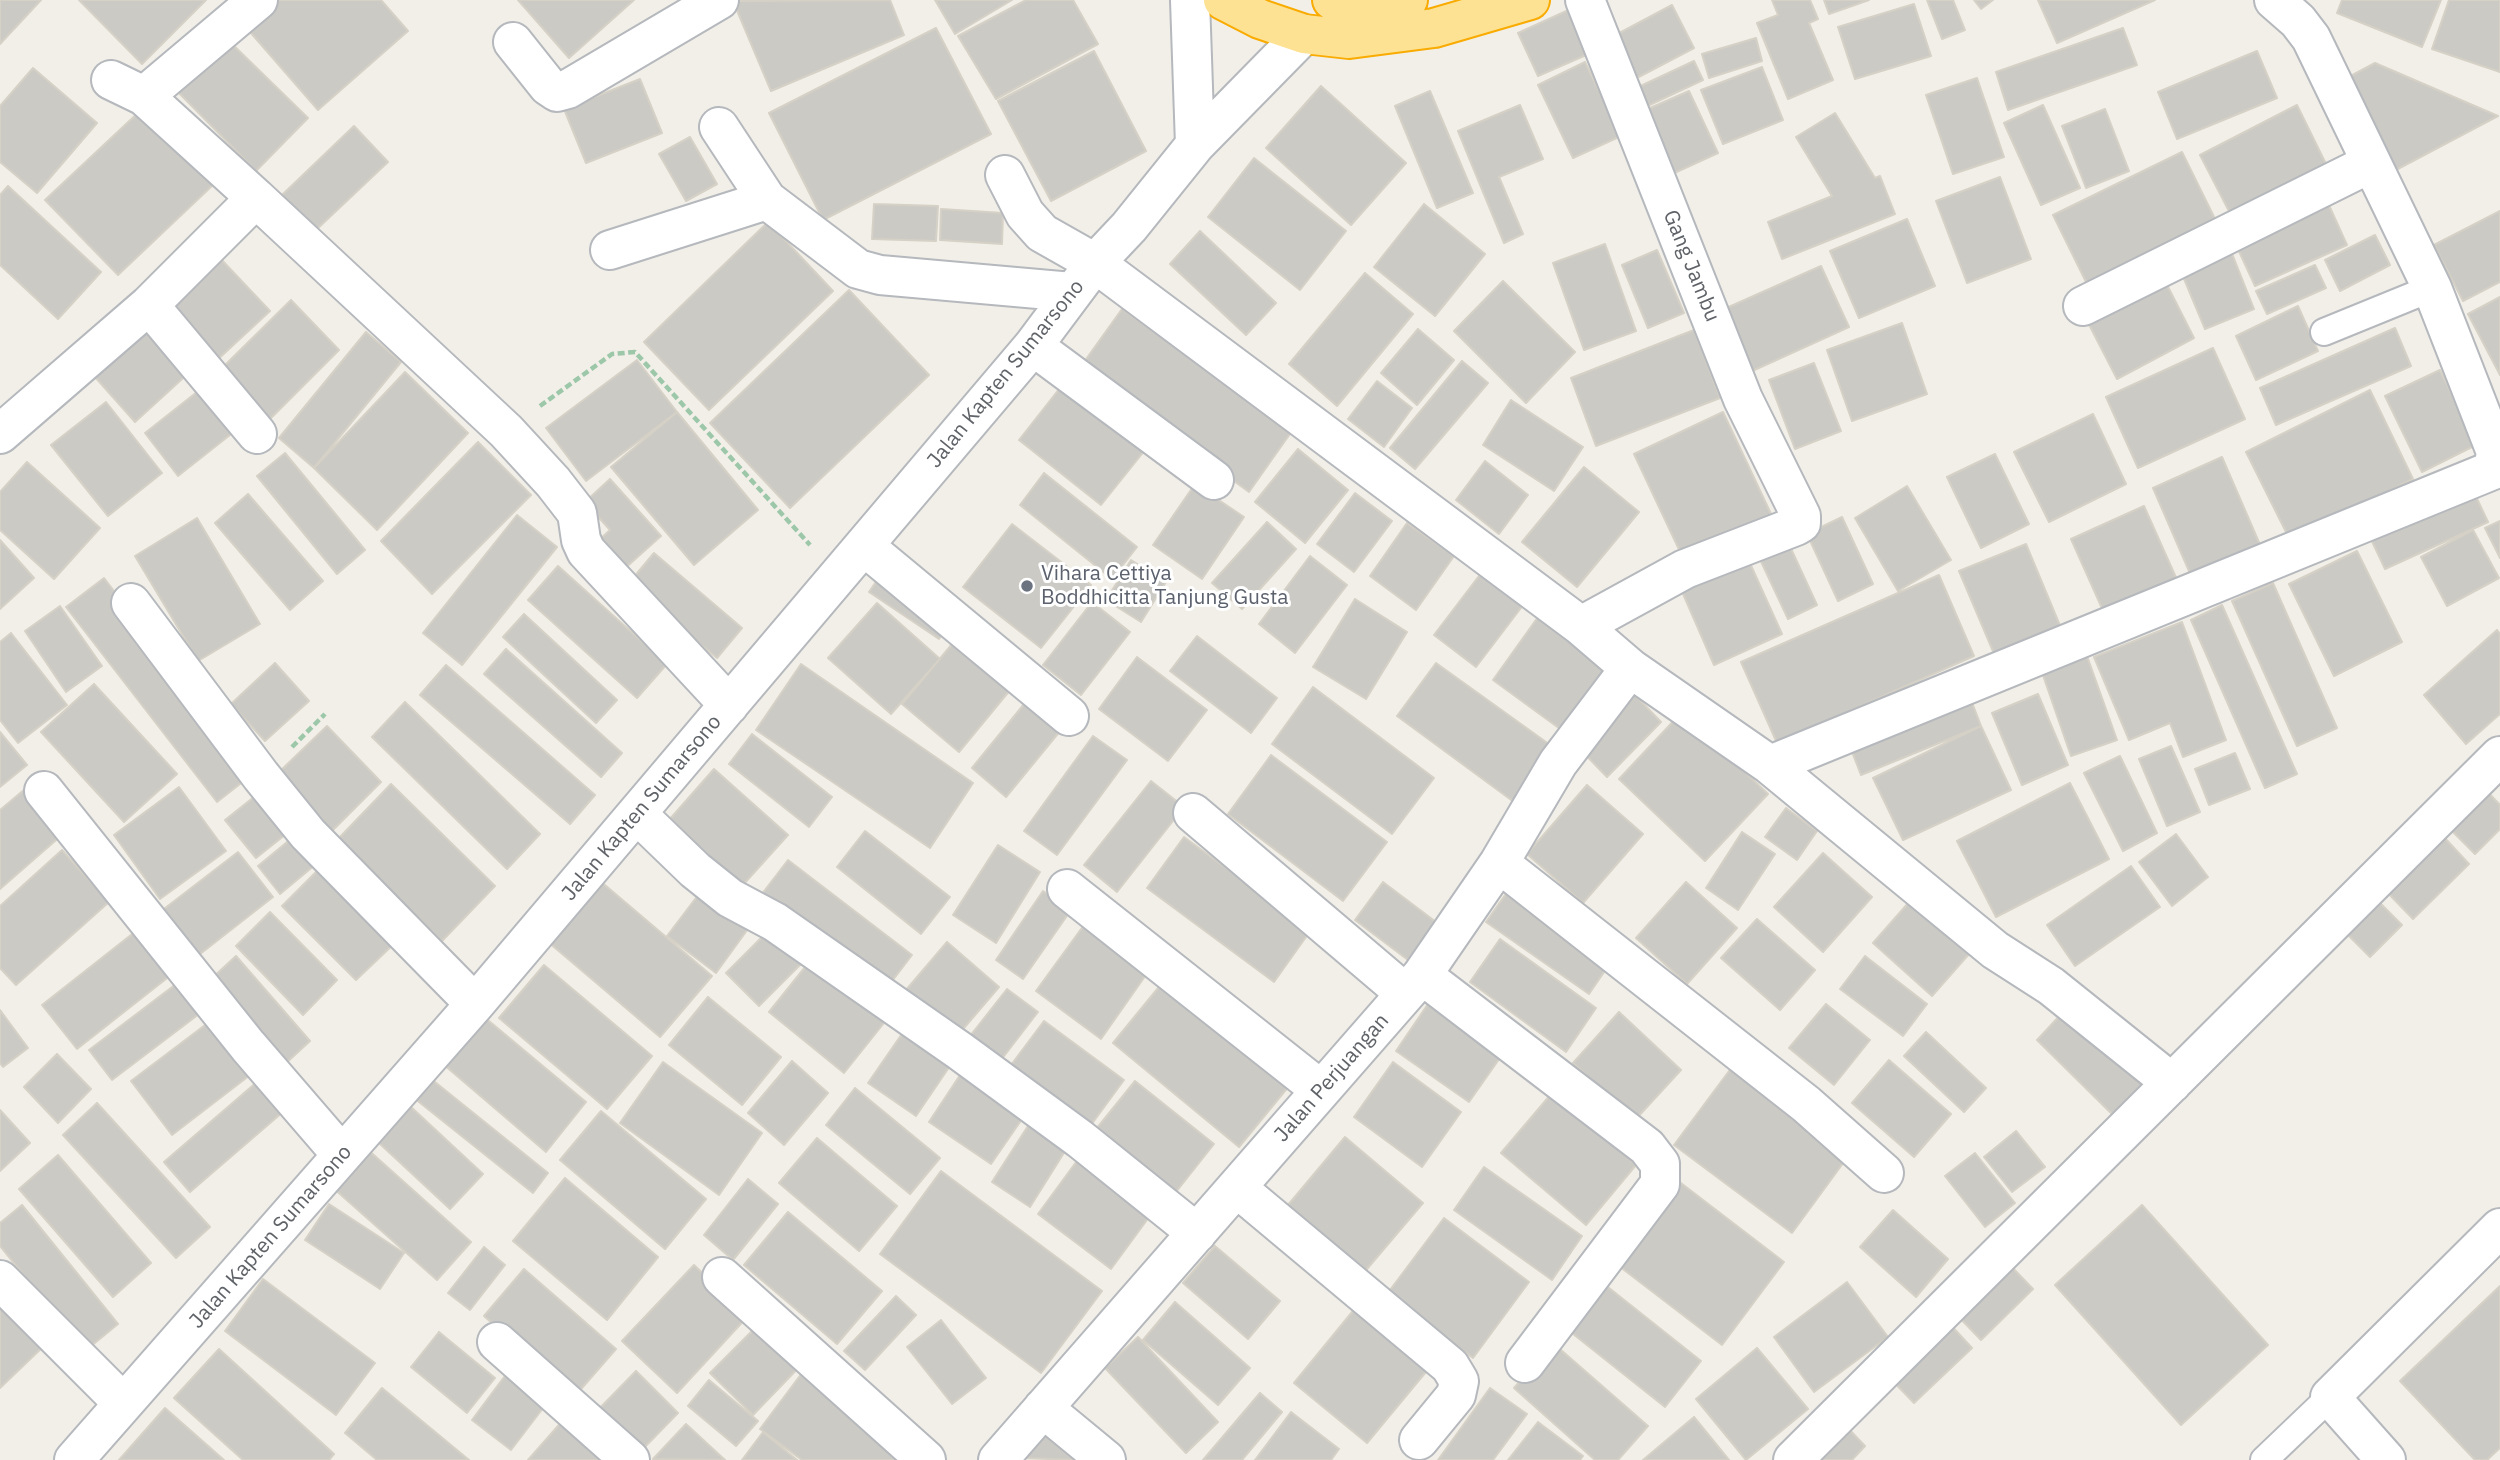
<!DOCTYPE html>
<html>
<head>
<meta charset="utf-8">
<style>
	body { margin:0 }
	canvas { display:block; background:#f1efe8 }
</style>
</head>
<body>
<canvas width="2500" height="1460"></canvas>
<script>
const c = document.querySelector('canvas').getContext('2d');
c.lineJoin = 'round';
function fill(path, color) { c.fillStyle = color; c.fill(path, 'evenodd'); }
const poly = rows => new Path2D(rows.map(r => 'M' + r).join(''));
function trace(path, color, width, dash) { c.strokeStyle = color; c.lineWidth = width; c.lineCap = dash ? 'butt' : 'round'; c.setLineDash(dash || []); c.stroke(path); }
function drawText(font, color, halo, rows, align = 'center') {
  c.font = font + ' "IBM Plex Sans",sans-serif'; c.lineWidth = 6; c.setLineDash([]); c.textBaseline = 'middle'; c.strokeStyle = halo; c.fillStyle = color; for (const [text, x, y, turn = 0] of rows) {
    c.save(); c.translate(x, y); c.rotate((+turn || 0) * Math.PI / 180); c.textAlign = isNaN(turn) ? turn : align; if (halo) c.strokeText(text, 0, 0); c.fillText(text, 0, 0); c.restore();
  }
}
const building = poly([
	[0,0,41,0,0,44,0,0],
	[79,0,206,0,142,64,79,0],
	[272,0,381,0,408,31,318,110,244,25,272,0],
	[518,0,634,0,569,58,518,0],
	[890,0,904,35,771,91,733,1,890,0],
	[935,0,1012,0,955,34,935,0],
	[1026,0,1073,0,1098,44,996,99,958,36,1026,0],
	[1772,0,1810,0,1818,19,1809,23,1833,80,1788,99,1757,23,1778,15,1772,0],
	[1824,0,1869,0,1829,14,1824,0],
	[1927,0,1953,0,1965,30,1942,39,1927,0],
	[1974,0,1993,0,1981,9,1974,0],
	[2038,0,2155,0,2057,43,2038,0],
	[2342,0,2441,0,2422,47,2337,13,2342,0],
	[2449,0,2500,0,2500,72,2432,49,2449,0],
	[1914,4,1931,56,1855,79,1838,27,1914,4],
	[1672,5,1694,48,1633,80,1610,38,1672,5],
	[1573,8,1593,52,1538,76,1518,33,1573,8],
	[936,28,991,134,823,220,769,113,936,28],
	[2123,28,2137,65,2008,110,1996,72,2123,28],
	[1756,38,1762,61,1709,78,1702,54,1756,38],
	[229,41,308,118,256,171,178,92,229,41],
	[1094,51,1146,151,1051,201,998,101,1094,51],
	[2257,51,2277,98,2177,139,2158,92,2257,51],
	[1694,61,1703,80,1641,109,1632,90,1694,61],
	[1585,62,1621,136,1573,158,1538,85,1585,62],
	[2375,63,2498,116,2394,171,2345,79,2375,63],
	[1762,67,1783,120,1723,144,1701,90,1762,67],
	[33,68,97,123,37,193,0,162,0,106,33,68],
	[1977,78,2004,157,1953,174,1926,95,1977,78],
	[640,79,662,133,586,163,564,109,640,79],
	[1321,86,1406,163,1351,225,1266,148,1321,86],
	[1430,91,1473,193,1437,208,1395,106,1430,91],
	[1689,91,1718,153,1670,175,1641,112,1689,91],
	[1520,105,1543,159,1499,177,1523,234,1504,243,1458,131,1520,105],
	[2043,105,2080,188,2041,205,2004,123,2043,105],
	[2297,105,2328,168,2232,217,2200,155,2297,105],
	[2105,109,2129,171,2086,188,2062,126,2105,109],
	[141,110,214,184,118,275,45,200,141,110],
	[1835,113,1875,178,1880,176,1895,214,1782,259,1768,222,1832,196,1796,137,1835,113],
	[354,126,388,162,316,230,282,195,354,126],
	[690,137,717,184,686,201,659,154,690,137],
	[2182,152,2219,227,2090,290,2053,215,2182,152],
	[1254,158,1346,231,1300,290,1208,217,1254,158],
	[2000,177,2031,259,1967,283,1936,201,2000,177],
	[8,186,101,272,58,319,0,265,0,195,8,186],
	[2323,192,2347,245,2255,286,2231,234,2323,192],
	[874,204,938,206,936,241,872,239,874,204],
	[1424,204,1485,254,1435,316,1374,267,1424,204],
	[941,209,1003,213,1002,244,940,240,941,209],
	[2500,211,2500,282,2463,301,2434,245,2500,211],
	[1907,219,1935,286,1859,318,1830,251,1907,219],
	[768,222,833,291,709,410,644,342,768,222],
	[1200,231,1276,303,1246,335,1170,264,1200,231],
	[2375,235,2390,265,2340,291,2325,260,2375,235],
	[2227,241,2254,309,2205,329,2177,262,2227,241],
	[1605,244,1636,331,1584,350,1553,263,1605,244],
	[1657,250,1684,313,1648,328,1622,265,1657,250],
	[218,256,270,311,215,362,163,308,218,256],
	[2315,265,2326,288,2267,314,2256,291,2315,265],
	[1821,266,1849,327,1750,372,1722,310,1821,266],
	[2159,269,2194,338,2117,379,2081,309,2159,269],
	[1365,273,1413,314,1337,406,1289,364,1365,273],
	[1503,281,1575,352,1526,403,1454,331,1503,281],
	[849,290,929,375,790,508,710,423,849,290],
	[2500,297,2500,375,2468,314,2500,297],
	[291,300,339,350,270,419,221,369,291,300],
	[2298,306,2318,351,2256,380,2236,336,2298,306],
	[1122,309,1292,431,1249,492,1079,369,1122,309],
	[145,315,193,369,135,422,87,368,145,315],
	[1902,323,1927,394,1852,421,1827,350,1902,323],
	[2395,328,2411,366,2276,425,2260,388,2395,328],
	[1418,329,1454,360,1417,405,1381,373,1418,329],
	[1694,330,1720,398,1596,446,1571,378,1694,330],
	[366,332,401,362,314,468,279,438,366,332],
	[2213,348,2245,419,2138,468,2106,397,2213,348],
	[637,360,677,412,586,481,546,428,637,360],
	[1462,361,1488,383,1415,469,1390,448,1462,361],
	[1814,363,1841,431,1795,449,1769,380,1814,363],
	[2440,370,2476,445,2422,472,2385,396,2440,370],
	[405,372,468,433,377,530,314,468,405,372],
	[1067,379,1149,445,1101,505,1019,440,1067,379],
	[1377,381,1412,408,1384,447,1348,419,1377,381],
	[202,388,235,431,178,476,145,433,202,388],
	[2370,390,2413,479,2290,540,2246,452,2370,390],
	[1511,400,1583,447,1554,491,1483,445,1511,400],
	[106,402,162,473,108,516,51,445,106,402],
	[677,412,758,510,694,565,611,467,677,412],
	[1723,412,1772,516,1683,558,1634,454,1723,412],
	[2093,414,2126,484,2049,522,2014,452,2093,414],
	[478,442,531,495,432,594,381,541,478,442],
	[1298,449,1348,490,1305,543,1255,502,1298,449],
	[285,453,365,550,337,574,257,476,285,453],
	[1995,454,2029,524,1981,548,1947,477,1995,454],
	[2222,457,2261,547,2192,578,2153,488,2222,457],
	[1485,461,1528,495,1499,534,1456,500,1485,461],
	[27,462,100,528,54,579,0,530,0,492,27,462],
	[1584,467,1639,512,1577,587,1522,542,1584,467],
	[1044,473,1137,547,1112,579,1020,505,1044,473],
	[610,479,661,536,623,570,597,542,610,530,585,502,610,479],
	[1195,484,1244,517,1202,579,1153,545,1195,484],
	[1907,486,1951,560,1898,591,1855,518,1907,486],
	[2472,488,2488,522,2385,569,2369,535,2472,488],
	[1355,493,1392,521,1354,572,1317,544,1355,493],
	[248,494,323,581,290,610,215,523,248,494],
	[2144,506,2178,582,2105,615,2071,539,2144,506],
	[517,515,557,547,462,665,423,633,517,515],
	[1842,517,1873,584,1838,601,1807,534,1842,517],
	[197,518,260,624,198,661,135,556,197,518],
	[2500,521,2500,558,2485,528,2500,521],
	[1267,522,1296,549,1242,609,1212,583,1267,522],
	[1407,523,1454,556,1416,610,1370,576,1407,523],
	[1012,524,1091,585,1041,648,963,587,1012,524],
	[2473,530,2499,578,2447,606,2421,557,2473,530],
	[0,540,34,578,0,609,0,540],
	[1787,540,1817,605,1788,619,1757,553,1787,540],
	[2026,544,2061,628,1995,656,1959,571,2026,544],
	[1744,550,1782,634,1714,665,1677,580,1744,550],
	[2357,551,2402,642,2334,676,2289,584,2357,551],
	[654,553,742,628,717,658,628,584,654,553],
	[1310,556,1347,585,1295,653,1259,624,1310,556],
	[1131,560,1166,582,1141,622,1106,600,1131,560],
	[558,566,667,664,637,698,528,600,558,566],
	[886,567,953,621,939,639,869,592,886,567],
	[1485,568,1527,600,1476,667,1434,635,1485,568],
	[1939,575,1974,656,1777,743,1741,662,1939,575],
	[104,578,254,773,217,802,66,607,104,578],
	[2273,583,2337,728,2297,746,2232,601,2273,583],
	[1355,599,1407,632,1366,699,1313,667,1355,599],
	[1092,602,1130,632,1081,695,1043,665,1092,602],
	[877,603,940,659,891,714,828,658,877,603],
	[2222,605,2297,774,2265,788,2191,620,2222,605],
	[60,606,102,666,66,692,25,631,60,606],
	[524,614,617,700,596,723,503,637,524,614],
	[1538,617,1613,672,1567,734,1493,680,1538,617],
	[2182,622,2226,740,2183,757,2170,723,2129,740,2094,657,2182,622],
	[2497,630,2500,634,2500,714,2466,744,2424,695,2497,630],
	[963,631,1020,678,959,752,902,704,963,631],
	[11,633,67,705,18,743,0,720,0,642,11,633],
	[1197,636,1277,698,1251,733,1170,671,1197,636],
	[2082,642,2117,740,2071,756,2037,658,2082,642],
	[506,649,622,753,601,777,484,674,506,649],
	[1137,657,1207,710,1168,761,1099,709,1137,657],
	[275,663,309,701,265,741,231,704,275,663],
	[1436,663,1553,747,1514,802,1397,716,1436,663],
	[801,664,973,783,930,848,756,730,801,664],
	[446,665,595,795,570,824,420,695,446,665],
	[94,684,177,774,124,822,41,732,94,684],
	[1313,687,1434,778,1392,834,1272,744,1313,687],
	[1631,691,1661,722,1607,777,1576,745,1631,691],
	[1968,692,1981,726,1861,775,1847,739,1968,692],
	[2038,694,2068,765,2022,785,1992,713,2038,694],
	[1029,698,1065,725,1006,797,972,768,1029,698],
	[405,702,540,834,507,869,372,737,405,702],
	[1682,712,1768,794,1705,861,1619,779,1682,712],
	[327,726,381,782,332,831,277,774,327,726],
	[1981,726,2011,790,1903,840,1873,778,1981,726],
	[0,732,27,765,0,787,0,732],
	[752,734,832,797,809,827,729,764,752,734],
	[1093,736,1127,760,1057,855,1024,831,1093,736],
	[2171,746,2200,812,2167,826,2139,759,2171,746],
	[2235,753,2250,789,2209,805,2195,769,2235,753],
	[1271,755,1387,842,1343,901,1228,814,1271,755],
	[2120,756,2157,833,2123,851,2084,773,2120,756],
	[714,769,788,835,742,886,669,820,714,769],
	[1151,781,1184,807,1117,892,1084,865,1151,781],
	[2070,783,2109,859,1996,917,1957,841,2070,783],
	[391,784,495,886,442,941,338,839,391,784],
	[1587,785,1643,834,1583,903,1527,854,1587,785],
	[179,787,226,851,160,899,114,835,179,787],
	[25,789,63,834,0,889,0,810,25,789],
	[264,789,295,827,256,858,225,820,264,789],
	[2485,789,2500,805,2500,829,2475,854,2447,826,2485,789],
	[1786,808,1817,831,1797,860,1765,837,1786,808],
	[865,831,950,897,921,934,837,867,865,831],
	[1742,832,1775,854,1738,910,1706,888,1742,832],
	[298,833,321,860,280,894,258,866,298,833],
	[2176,834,2208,877,2172,906,2139,862,2176,834],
	[2442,835,2469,864,2413,919,2385,890,2442,835],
	[1184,837,1311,930,1274,982,1147,888,1184,837],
	[998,845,1040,872,996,943,953,915,998,845],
	[62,850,109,902,16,985,0,968,0,906,62,850],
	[238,852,273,897,195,958,160,912,238,852],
	[1823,853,1872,897,1823,952,1774,907,1823,853],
	[788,860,912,955,883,993,758,899,788,860],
	[323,865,398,940,356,980,282,906,323,865],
	[2131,866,2160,907,2075,966,2047,925,2131,866],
	[599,880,712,976,660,1037,547,941,599,880],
	[1383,882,1436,922,1408,960,1355,920,1383,882],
	[1686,882,1737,928,1687,984,1636,938,1686,882],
	[705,886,753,922,716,973,667,936,705,886],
	[1510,888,1613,959,1589,994,1486,922,1510,888],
	[1043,891,1071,910,1023,979,996,960,1043,891],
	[2377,900,2402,925,2370,957,2345,932,2377,900],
	[1910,901,1969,954,1932,996,1873,943,1910,901],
	[270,912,337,980,303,1015,236,946,270,912],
	[1757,919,1815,970,1780,1010,1721,958,1757,919],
	[775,924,808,957,759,1006,726,973,775,924],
	[1084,925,1148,972,1101,1039,1036,991,1084,925],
	[136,931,171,975,77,1049,42,1005,136,931],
	[1500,939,1596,1008,1566,1052,1470,982,1500,939],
	[947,942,999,987,958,1035,906,990,947,942],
	[236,956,310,1041,284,1065,210,980,236,956],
	[814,956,888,1018,844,1073,769,1012,814,956],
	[1865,956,1927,1004,1903,1036,1840,989,1865,956],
	[544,965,652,1056,607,1109,499,1018,544,965],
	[180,981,203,1011,112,1080,89,1050,180,981],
	[1163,982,1289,1086,1239,1147,1113,1043,1163,982],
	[1007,989,1038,1012,1001,1060,970,1036,1007,989],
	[708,997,781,1057,742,1105,669,1045,708,997],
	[1428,1004,1502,1055,1469,1102,1396,1051,1428,1004],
	[1826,1004,1870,1040,1834,1085,1789,1048,1826,1004],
	[2066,1009,2150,1092,2120,1122,2037,1040,2066,1009],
	[0,1010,28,1048,3,1067,0,1063,0,1010],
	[1619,1012,1681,1070,1635,1120,1573,1063,1619,1012],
	[483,1016,586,1102,546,1152,443,1064,483,1016],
	[213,1019,254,1072,172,1135,131,1081,213,1019],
	[1044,1021,1124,1080,1091,1125,1011,1065,1044,1021],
	[906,1028,954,1060,916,1116,868,1083,906,1028],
	[1926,1032,1986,1088,1964,1112,1904,1056,1926,1032],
	[57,1054,91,1089,58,1123,24,1087,57,1054],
	[1889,1060,1951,1114,1914,1157,1852,1103,1889,1060],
	[792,1061,828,1093,784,1145,748,1113,792,1061],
	[663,1062,762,1133,719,1195,620,1123,663,1062],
	[1393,1062,1461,1112,1422,1167,1354,1117,1393,1062],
	[968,1063,1031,1106,991,1164,929,1122,968,1063],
	[1735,1063,1852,1151,1792,1233,1674,1145,1735,1063],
	[265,1075,291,1105,190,1192,164,1162,265,1075],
	[430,1078,548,1173,533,1193,414,1098,430,1078],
	[1135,1081,1214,1144,1176,1192,1097,1128,1135,1081],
	[855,1088,940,1158,910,1194,826,1125,855,1088],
	[1552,1093,1636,1165,1586,1225,1501,1153,1552,1093],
	[97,1103,210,1227,176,1258,63,1135,97,1103],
	[411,1107,483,1174,450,1209,379,1143,411,1107],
	[0,1110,30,1143,0,1171,0,1110],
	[601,1111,706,1199,665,1249,560,1160,601,1111],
	[1035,1115,1072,1140,1030,1207,992,1182,1035,1115],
	[2016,1131,2045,1167,2012,1192,1984,1157,2016,1131],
	[1345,1137,1423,1203,1361,1276,1283,1211,1345,1137],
	[817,1138,897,1206,859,1251,779,1183,817,1138],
	[366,1148,471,1242,437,1280,332,1187,366,1148],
	[1975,1153,2015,1203,1985,1227,1945,1176,1975,1153],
	[1082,1154,1155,1209,1111,1269,1038,1214,1082,1154],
	[58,1155,151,1263,113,1297,19,1189,58,1155],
	[1484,1167,1582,1236,1552,1280,1454,1210,1484,1167],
	[941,1171,1102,1291,1041,1373,880,1254,941,1171],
	[565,1178,658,1257,607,1320,513,1241,565,1178],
	[748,1179,778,1204,733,1260,704,1235,748,1179],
	[1677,1180,1784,1262,1722,1345,1615,1263,1677,1180],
	[329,1204,404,1253,380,1289,305,1240,329,1204],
	[22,1205,118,1324,85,1351,0,1246,0,1223,22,1205],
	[2142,1205,2268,1345,2181,1425,2055,1285,2142,1205],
	[1893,1210,1948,1259,1916,1297,1860,1247,1893,1210],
	[788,1212,882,1291,837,1344,744,1265,788,1212],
	[1444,1218,1529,1282,1473,1358,1387,1294,1444,1218],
	[1215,1246,1280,1301,1248,1339,1183,1283,1215,1246],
	[484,1247,505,1265,470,1310,448,1293,484,1247],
	[2006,1261,2033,1289,1981,1340,1954,1312,2006,1261],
	[694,1265,748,1316,677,1393,622,1341,694,1265],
	[524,1269,616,1349,575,1396,484,1316,524,1269],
	[1594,1276,1701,1361,1665,1407,1558,1322,1594,1276],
	[263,1279,375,1363,336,1415,225,1331,263,1279],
	[1847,1282,1888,1337,1814,1392,1774,1337,1847,1282],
	[2500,1286,2500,1448,2487,1460,2475,1460,2400,1381,2500,1286],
	[0,1295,47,1343,0,1388,0,1295],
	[896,1296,916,1315,865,1370,844,1351,896,1296],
	[1175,1302,1250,1368,1218,1405,1143,1340,1175,1302],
	[1357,1306,1430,1367,1367,1443,1294,1383,1357,1306],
	[764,1319,806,1360,753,1415,710,1373,764,1319],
	[941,1320,986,1378,952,1404,907,1347,941,1320],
	[1946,1320,1972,1348,1914,1403,1888,1376,1946,1320],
	[439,1332,495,1378,467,1413,411,1367,439,1332],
	[1138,1337,1218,1422,1186,1453,1105,1368,1138,1337],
	[1553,1343,1648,1426,1618,1460,1595,1460,1514,1388,1553,1343],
	[1757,1348,1808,1409,1746,1460,1696,1399,1757,1348],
	[219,1349,334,1454,329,1460,243,1460,174,1398,219,1349],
	[510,1369,550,1399,511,1450,472,1420,510,1369],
	[636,1371,678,1413,637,1455,595,1413,636,1371],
	[802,1373,916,1460,802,1460,760,1429,802,1373],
	[709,1380,758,1421,736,1446,688,1406,709,1380],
	[382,1388,469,1460,377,1460,345,1433,382,1388],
	[1490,1388,1527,1414,1493,1460,1438,1460,1490,1388],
	[1260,1393,1282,1412,1242,1460,1203,1460,1260,1393],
	[165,1408,224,1460,119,1460,165,1408],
	[1291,1412,1339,1449,1331,1460,1255,1460,1291,1412],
	[1694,1417,1729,1460,1643,1460,1694,1417],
	[565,1418,612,1460,528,1460,565,1418],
	[1538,1422,1583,1456,1580,1460,1508,1460,1538,1422],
	[686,1424,725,1460,653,1459,686,1424],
	[1844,1424,1865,1446,1852,1460,1807,1460,1844,1424],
	[763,1432,797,1460,742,1460,763,1432],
	[1042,1433,1074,1460,1022,1458,1042,1433]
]);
fill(building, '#cccac5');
trace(building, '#d6d1c6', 2);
const lane = poly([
	[2324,332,2432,288],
	[2264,1460,2330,1397]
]);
const street = poly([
	[1190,0,1195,145],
	[513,42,548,86,557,92,568,89,719,0],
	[111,80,144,96,256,198],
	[144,96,258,0],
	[719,127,767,200,858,269,880,275,1072,292],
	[1005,175,1025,214,1042,233,1095,263,1581,626,1630,668,1770,765,1995,950,2051,986,2172,1083],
	[610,250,767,200],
	[149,305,257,434],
	[2083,306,2371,163],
	[1033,346,1214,480],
	[0,434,149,305,256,198,506,431,553,482,577,513,581,540,586,551,729,705],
	[864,546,1069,716],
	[131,603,261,776,308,834,475,1004],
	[1581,626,1685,569,1796,526,1801,523,1801,516,1743,399,1585,0],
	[1770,765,2493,470,2496,452,2432,288,2311,38,2298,21,2274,0],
	[44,791,248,1046,342,1155],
	[1193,813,1405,993],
	[637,814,695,870,730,898,775,922,960,1051,1080,1139,1197,1233],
	[1499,863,1806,1104,1884,1173],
	[1067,889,1321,1090],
	[1422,975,1647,1147,1660,1164,1660,1184,1525,1363],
	[1237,1188,1450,1366,1459,1381,1456,1395,1419,1440],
	[722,1277,926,1460],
	[0,1280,122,1402],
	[497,1342,630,1460],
	[1043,1408,1106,1460],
	[74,1460,475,1004,1033,346,1095,263,1129,227,1195,145,1304,34],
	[998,1460,1422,975,1499,863,1558,763,1630,668],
	[1793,1460,2500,756],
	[2386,1460,2330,1397,2500,1228]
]);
const highway = poly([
	[1223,0,1260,19,1304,34,1349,39,1434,28,1530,0],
	[1332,0,1370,3,1408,0]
]);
trace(lane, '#b5b8bc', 30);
trace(street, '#b5b8bc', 42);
trace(highway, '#f9ab00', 42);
trace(poly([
	[540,406,612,354,635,352,810,545],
	[292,747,325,714]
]), '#9cc7a9', 4.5, [7, 3.5]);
trace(lane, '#fff', 26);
trace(street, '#fff', 38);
trace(highway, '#fde293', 38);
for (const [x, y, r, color] of [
	[1027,586,7,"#6b7280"]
]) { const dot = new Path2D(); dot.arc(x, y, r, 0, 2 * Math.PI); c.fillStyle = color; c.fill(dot); trace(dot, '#fff', 2.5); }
drawText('21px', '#5f6368', '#fff', [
	["Gang Jambu",1691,266,68],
	["Jalan Kapten Sumarsono",1006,374,-51],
	["Jalan Kapten Sumarsono",642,808,-50],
	["Jalan Perjuangan",1332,1078,-49],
	["Jalan Kapten Sumarsono",271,1237,-49]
]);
drawText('21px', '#5b616d', '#fff', [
	["Vihara Cettiya",1041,574],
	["Boddhicitta Tanjung Gusta",1041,598]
], 'left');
</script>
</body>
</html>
